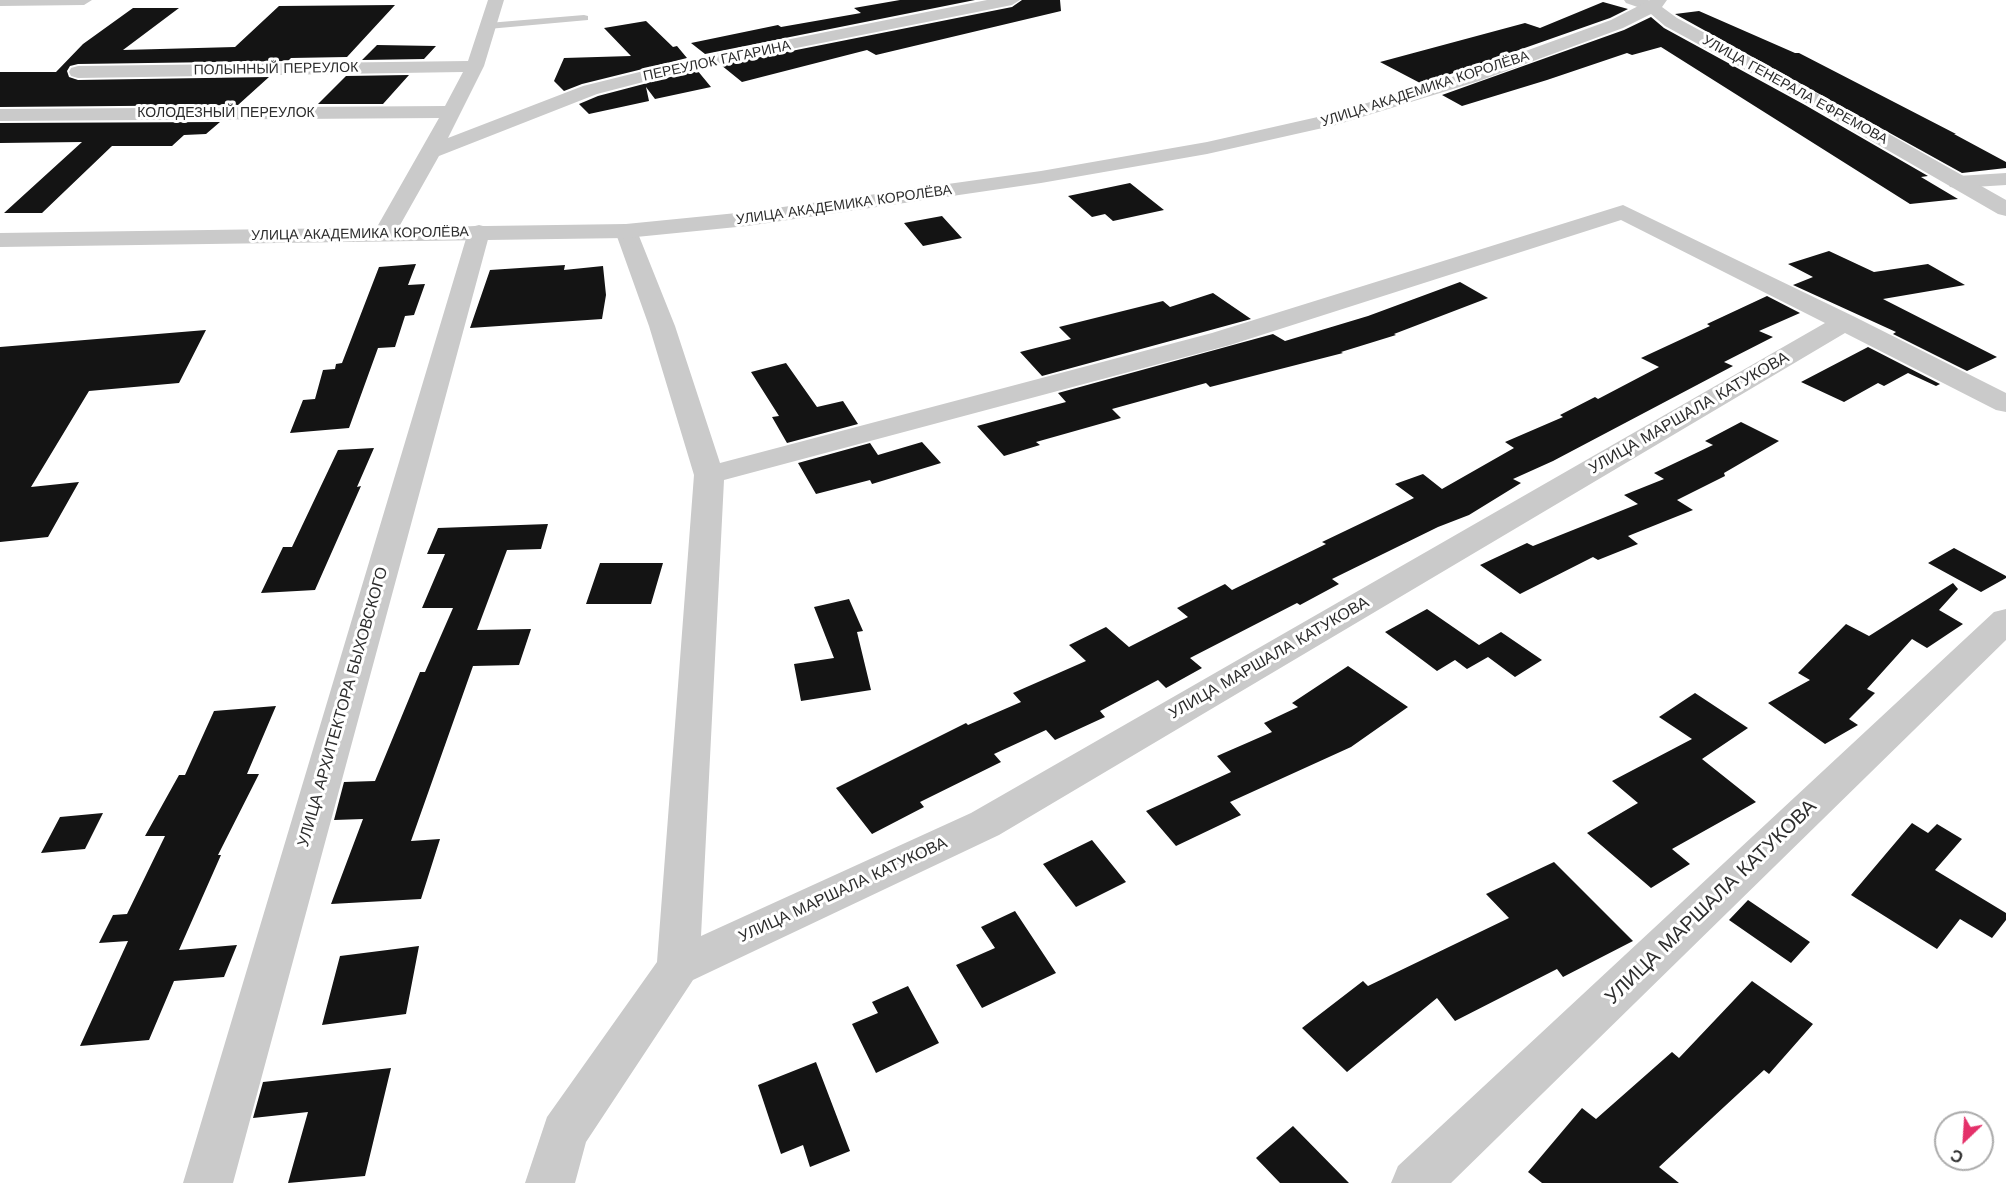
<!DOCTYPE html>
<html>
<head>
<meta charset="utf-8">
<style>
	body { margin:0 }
	#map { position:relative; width:2006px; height:1183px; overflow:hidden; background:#fff; font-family:"Work Sans",sans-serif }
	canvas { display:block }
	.north { position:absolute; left:1934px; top:1111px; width:60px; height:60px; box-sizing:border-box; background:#fff; border:2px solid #ababab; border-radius:50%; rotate:205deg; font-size:16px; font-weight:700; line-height:24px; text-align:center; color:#2d2d2d }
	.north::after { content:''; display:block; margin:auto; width:21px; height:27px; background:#e43069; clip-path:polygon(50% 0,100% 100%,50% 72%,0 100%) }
</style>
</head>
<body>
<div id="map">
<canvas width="2006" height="1183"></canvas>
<div class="north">С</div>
</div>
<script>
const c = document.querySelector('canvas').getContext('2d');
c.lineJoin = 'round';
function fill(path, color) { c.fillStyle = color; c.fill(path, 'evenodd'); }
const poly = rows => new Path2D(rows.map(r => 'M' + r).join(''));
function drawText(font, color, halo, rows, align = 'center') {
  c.font = font + ' "Work Sans",sans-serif'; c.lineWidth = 6; c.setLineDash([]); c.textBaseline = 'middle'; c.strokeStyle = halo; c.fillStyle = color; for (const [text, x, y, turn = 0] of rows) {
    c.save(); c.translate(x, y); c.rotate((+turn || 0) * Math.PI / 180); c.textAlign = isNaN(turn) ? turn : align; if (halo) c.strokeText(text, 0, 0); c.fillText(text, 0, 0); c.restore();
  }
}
fill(poly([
	[900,0,975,0,705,54,691,43,778,25,781,27,861,13,854,8],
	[1022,0,1060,0,1061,11,876,55,867,50,742,82,721,65,1012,7],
	[1603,2,1628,9,1610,18,1422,84,1380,62,1525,23,1540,28],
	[395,5,347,57,291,58,288,61,78,64,70,66,67,71,69,77,78,80,269,77,238,105,0,107,0,72,56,72,83,44,133,8,179,8,123,50,235,47,279,6],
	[1699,11,1795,53,1799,53,1956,134,1954,134,2006,162,2006,168,1962,173,1675,14],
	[1651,17,1664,28,1805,105,1928,176,1921,177,1958,199,1910,204,1661,47,1632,55,1627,53,1547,80,1462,106,1442,95,1624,30],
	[646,21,673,47,677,46,687,58,582,84,564,91,554,81,564,58,631,56,604,28],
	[377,45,436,46,424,59,362,60],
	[697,70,711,87,655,99,646,87,649,101,589,114,579,104,598,96],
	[409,75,383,104,318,104,346,76],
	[220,122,206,134,184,135,172,146,112,146,42,213,4,213,82,142,0,143,0,123],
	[1130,183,1164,210,1113,221,1105,214,1092,217,1068,196],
	[942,216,962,238,923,246,904,223],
	[1829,251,1874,272,1928,264,1965,285,1883,299,1997,357,1967,371,1893,334,1896,332,1793,285,1813,277,1788,264],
	[416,264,408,285,425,284,414,315,405,316,395,347,378,348,349,428,290,433,303,400,315,399,323,370,335,369,336,364,342,363,379,267],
	[565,265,564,270,603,266,606,295,602,319,470,328,490,270],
	[1460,282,1488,298,1394,334,1396,335,1341,352,1343,353,1210,387,1206,383,1112,409,1121,418,1036,442,1040,445,1004,456,977,426,1066,402,1058,393,1273,334,1285,341,1368,316],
	[1213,293,1251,319,1042,376,1020,352,1071,339,1059,327,1163,301,1170,307],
	[1767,296,1800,313,1759,331,1773,337,1724,362,1733,366,1553,461,1513,479,1521,483,1469,515,1438,527,1332,579,1339,584,1300,605,1297,603,1190,658,1202,668,1166,688,1158,680,1100,711,1105,717,1055,740,1046,730,994,754,1001,762,920,802,924,807,872,834,836,788,966,723,968,725,1021,702,1013,693,1086,661,1069,645,1106,627,1129,647,1188,617,1177,608,1225,584,1232,590,1326,544,1322,542,1414,498,1395,484,1423,474,1442,489,1514,448,1505,442,1563,417,1560,415,1595,397,1598,399,1659,367,1641,358,1710,326,1707,324],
	[206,330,179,383,89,391,31,487,79,482,48,537,0,542,0,347],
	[1868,347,1940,384,1936,386,1908,373,1884,386,1878,383,1844,402,1801,382],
	[786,363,817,407,843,401,858,424,787,443,772,417,779,416,751,372],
	[1741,422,1779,441,1724,473,1725,476,1677,500,1693,510,1628,536,1638,544,1598,560,1593,557,1520,594,1480,565,1527,543,1533,546,1638,504,1624,495,1664,479,1654,473,1713,445,1705,441],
	[922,442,941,463,872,484,870,480,816,494,798,463,870,443,878,455],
	[374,448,357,487,361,486,315,590,261,593,283,547,292,547,338,450],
	[548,524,541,549,507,550,477,630,531,629,519,665,473,666,411,841,440,839,421,899,331,904,363,819,334,820,344,782,375,781,420,672,425,672,453,608,422,608,445,554,427,554,438,528],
	[1954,548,2006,576,2006,578,1981,592,1928,563],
	[600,563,663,563,651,604,586,604],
	[1953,583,1958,589,1939,610,1963,624,1927,648,1912,639,1867,689,1875,693,1849,719,1858,725,1825,744,1768,703,1810,680,1798,673,1846,624,1869,636],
	[849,599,863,631,857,632,871,690,801,701,794,664,834,658,814,607],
	[1427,609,1479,645,1501,632,1542,660,1515,677,1488,657,1467,669,1455,660,1437,671,1385,632],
	[1348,666,1408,707,1351,747,1230,802,1241,815,1176,846,1146,811,1231,772,1217,756,1272,732,1264,723,1298,707,1292,703],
	[1695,693,1748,728,1702,759,1756,802,1672,849,1690,864,1651,888,1587,833,1638,803,1612,781,1692,739,1659,717],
	[276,706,247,774,259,774,218,855,221,855,179,950,237,945,224,977,174,981,149,1040,80,1046,128,941,99,943,113,915,127,914,165,836,145,836,179,775,185,775,214,711],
	[103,813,85,849,41,853,60,817],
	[1912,823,1928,833,1937,824,1962,839,1935,870,2006,913,2006,920,1992,938,1960,919,1937,949,1851,895],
	[1092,840,1126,882,1076,907,1043,864],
	[1554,862,1633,941,1563,977,1557,969,1455,1021,1437,998,1347,1072,1302,1028,1363,981,1368,986,1509,918,1486,894],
	[1748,900,1810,942,1791,963,1729,920],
	[1015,911,1056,973,982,1008,956,965,995,948,981,927],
	[419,946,406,1014,322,1025,340,956],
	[1752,981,1813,1024,1769,1074,1764,1070,1659,1167,1679,1183,1542,1183,1528,1172,1582,1108,1596,1119,1672,1052,1679,1058],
	[908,986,939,1043,876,1073,852,1024,878,1013,872,1002],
	[816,1062,850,1151,810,1167,803,1145,781,1154,758,1085],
	[391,1068,365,1176,288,1183,308,1112,253,1118,263,1082],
	[1293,1126,1349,1183,1280,1183,1256,1158]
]), '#141414');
fill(poly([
	[584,15,588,16,588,20,488,29,483,26,488,23,584,15]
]), '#cacaca');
fill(poly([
	[0,0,92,0,84,5,0,6,0,0],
	[488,0,504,0,484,66,448,138,583,86,700,57,987,0,1020,0,1012,5,701,67,597,94,439,156,395,234,392,239,384,241,376,239,373,234,439,118,0,121,0,109,445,106,463,72,78,78,71,76,69,72,71,68,78,66,468,61,488,0],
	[1624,0,1648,0,1658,3,1660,7,1652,12,1626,3,1624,0],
	[2006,173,2006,185,1958,188,1950,187,1947,182,1950,177,1958,176,2006,173],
	[1623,205,1855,317,2006,393,2006,412,1996,410,1845,333,999,835,693,980,586,1142,575,1183,525,1183,547,1117,657,962,694,475,649,326,615,231,618,226,626,224,634,226,637,231,675,326,720,463,1212,333,1623,205],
	[1621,220,1825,323,971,813,701,936,724,480,1230,345,1621,220],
	[479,225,487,227,490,232,233,1183,183,1183,468,232,471,227,479,225],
	[2006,609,2006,640,1451,1183,1391,1183,1398,1166,1994,612,2006,609]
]), '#cacaca');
fill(poly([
	[1650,0,1667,0,1662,7,1677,18,1820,95,2006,200,2006,216,1998,214,1806,103,1665,26,1651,14,1623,28,1479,81,1336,125,1207,154,1041,183,747,226,626,238,0,247,0,233,626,224,747,212,1041,171,1207,142,1331,114,1465,73,1611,20,1650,0]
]), '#cacaca');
drawText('14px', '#2d2d2d', '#fff', [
	["ПЕРЕУЛОК ГАГАРИНА",717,61,-12],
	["ПОЛЫННЫЙ ПЕРЕУЛОК",276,69,-1],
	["УЛИЦА АКАДЕМИКА КОРОЛЁВА",1425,89,-18],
	["УЛИЦА ГЕНЕРАЛА ЕФРЕМОВА",1795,90,29],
	["КОЛОДЕЗНЫЙ ПЕРЕУЛОК",226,113],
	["УЛИЦА АКАДЕМИКА КОРОЛЁВА",844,205,-8],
	["УЛИЦА АКАДЕМИКА КОРОЛЁВА",360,234,-1]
]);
drawText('16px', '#2d2d2d', '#fff', [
	["УЛИЦА МАРШАЛА КАТУКОВА",1689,413,-30],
	["УЛИЦА МАРШАЛА КАТУКОВА",1269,658,-30],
	["УЛИЦА АРХИТЕКТОРА БЫХОВСКОГО",343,707,-74],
	["УЛИЦА МАРШАЛА КАТУКОВА",843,890,-25]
]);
drawText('20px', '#2d2d2d', '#fff', [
	["УЛИЦА МАРШАЛА КАТУКОВА",1711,902,-44]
]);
</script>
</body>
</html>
